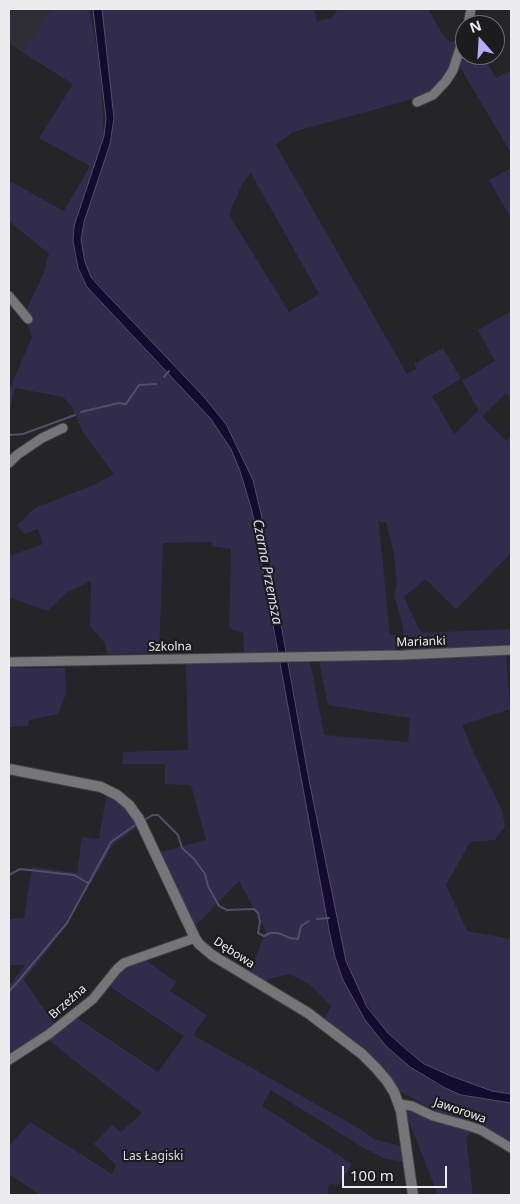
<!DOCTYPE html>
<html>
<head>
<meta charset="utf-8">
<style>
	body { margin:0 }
	#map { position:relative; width:520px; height:1204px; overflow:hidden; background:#252529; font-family:"Noto Sans",sans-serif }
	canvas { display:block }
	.frame { position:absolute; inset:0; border:10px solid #ececee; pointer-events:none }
	.north { position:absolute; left:455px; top:15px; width:50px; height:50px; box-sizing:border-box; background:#1c1c1f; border:1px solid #6f6f72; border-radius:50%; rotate:341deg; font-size:14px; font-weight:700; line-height:20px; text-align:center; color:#ececee }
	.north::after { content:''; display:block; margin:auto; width:18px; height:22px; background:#b5acf8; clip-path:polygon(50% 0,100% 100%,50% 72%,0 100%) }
	.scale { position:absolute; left:342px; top:1166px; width:105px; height:22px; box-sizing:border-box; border:2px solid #ececee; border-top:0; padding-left:6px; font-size:15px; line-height:18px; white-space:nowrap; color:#ececee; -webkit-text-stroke:4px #1c1c1f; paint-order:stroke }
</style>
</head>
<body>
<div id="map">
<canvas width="520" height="1204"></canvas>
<div class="frame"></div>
<div class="north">N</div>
<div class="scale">100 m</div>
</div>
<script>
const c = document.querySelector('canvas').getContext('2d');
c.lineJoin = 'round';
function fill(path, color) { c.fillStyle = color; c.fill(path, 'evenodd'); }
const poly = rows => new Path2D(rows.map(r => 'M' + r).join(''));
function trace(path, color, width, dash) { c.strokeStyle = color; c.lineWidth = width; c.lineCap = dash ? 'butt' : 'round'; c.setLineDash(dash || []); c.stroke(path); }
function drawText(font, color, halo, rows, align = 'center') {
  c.font = font + ' "Noto Sans",sans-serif'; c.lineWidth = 4.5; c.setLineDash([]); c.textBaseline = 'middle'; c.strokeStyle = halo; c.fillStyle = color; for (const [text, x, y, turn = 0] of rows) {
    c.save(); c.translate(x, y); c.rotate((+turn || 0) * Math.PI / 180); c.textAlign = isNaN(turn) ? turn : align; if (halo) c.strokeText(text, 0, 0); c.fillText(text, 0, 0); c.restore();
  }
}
fill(poly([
	[9,9,52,9,22,52,9,43]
]), '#2f2e37');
fill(poly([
	[52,9,89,9,100,65,104,136,74,226,73,241,75,258,87,287,210,418,231,449,240,471,252,511,277,653,244,652,243,633,229,628,231,549,212,546,212,542,163,543,159,653,108,654,104,642,90,626,91,581,67,592,47,611,9,597,9,556,43,544,38,529,24,534,17,525,35,508,94,485,114,474,83,432,72,407,63,397,15,388,9,413,9,386,11,386,32,337,24,315,44,272,49,254,9,221,9,181,64,211,90,166,39,138,73,84,22,52],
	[102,9,314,9,317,21,332,18,338,9,428,9,443,35,450,42,460,39,465,25,465,55,482,55,496,78,511,70,511,153,460,67,444,87,427,95,293,132,276,145,407,374,417,369,414,364,443,348,460,377,459,380,432,396,454,434,479,410,462,381,495,361,478,330,511,311,511,399,508,395,505,394,482,416,506,441,511,436,511,553,456,609,425,579,404,597,418,628,423,633,511,629,511,644,494,647,408,652,406,649,402,622,394,595,397,585,394,554,386,522,380,522,378,517,390,635,396,635,397,647,394,651,287,653,262,518,253,480,235,442,226,424,204,397,115,304,92,277,85,262,81,240,84,222,110,144,114,118],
	[251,173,319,294,289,312,229,215,242,184],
	[511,168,511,218,489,180],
	[485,654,506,654,510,709,462,725,473,751,502,810,505,826,495,840,470,842,446,885,467,931,511,939,511,1094,492,1091,473,1085,424,1064,388,1033,376,1018,361,995,346,961,343,950,309,780,289,663,310,661,324,735,408,742,410,718,328,705,319,661],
	[279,662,335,958,386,1046,474,1098,511,1103,511,1143,489,1128,441,1114,398,1090,324,1020,331,1006,312,986,290,974,268,979,266,982,250,972,266,931,239,881,195,926,161,852,206,840,191,785,165,784,165,764,122,764,123,752,188,750,186,664],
	[9,668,65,668,66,694,58,714,29,720,28,726,9,727],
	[107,793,131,812,139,826,113,844,91,883,47,951,24,980,55,1025,9,1056,9,986,25,965,9,965,9,919,24,918,32,867,77,873,82,837,99,839],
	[144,959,176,982,170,991,207,1015,193,1035,355,1126,374,1139,403,1147,406,1162,386,1159,362,1147,271,1090,262,1106,352,1164,339,1185,329,1184,327,1195,40,1195,9,1174,9,1147,30,1122,112,1174,116,1165,94,1144,112,1125,121,1132,142,1113,47,1039,77,1018,158,1072,184,1036,109,986,123,969],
	[404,1110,412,1110,473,1130,466,1137,473,1195,437,1195,435,1187]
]), '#312c4c');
const water = poly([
	[93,9,102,9,114,118,110,144,84,222,81,240,85,262,91,277,97,284,204,397,226,424,253,480,262,518,309,780,346,961,367,1007,388,1033,407,1050,424,1064,451,1076,492,1091,511,1094,511,1103,461,1095,445,1088,410,1067,386,1046,365,1020,343,980,335,957,330,935,252,511,240,471,231,449,210,418,87,287,78,268,73,241,74,226,104,136,106,118,93,9]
]);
fill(water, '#140b30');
trace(water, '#554e69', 1);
trace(poly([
	[164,377,169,371],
	[81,412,119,403,126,404,139,385,156,384],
	[9,435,23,434,75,415],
	[144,820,153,815,158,815,178,835,182,848,194,859,205,874,208,886,219,906,227,910,254,909,258,913,260,922,258,933,264,936,270,933,278,933,290,938,298,939,301,926,309,921],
	[9,875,20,869,74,875,88,883],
	[317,919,329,918],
	[9,992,67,923,111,842,138,823]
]), '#554e69', 2);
const minor = poly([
	[468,25,471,9],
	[417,102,433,95,446,81,453,70,465,33],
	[9,296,28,319],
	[9,463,17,455,42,438,63,428],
	[9,662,403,655,511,650],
	[9,1060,49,1034,93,999,117,969,124,963,195,938],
	[399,1104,412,1106,433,1116,469,1126,481,1130,511,1148]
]);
const tertiary = poly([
	[9,769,101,787,117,795,129,805,139,819,195,938,199,944,212,955,308,1013,362,1054,376,1068,387,1081,394,1092,401,1111,413,1195]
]);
trace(minor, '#434346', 11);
trace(tertiary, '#434346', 12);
trace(minor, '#76757a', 9);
trace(tertiary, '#76757a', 10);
drawText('12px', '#ececee', '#1c1c1f', [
	["Marianki",421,642,-2],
	["Szkolna",170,647,-1],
	["Dębowa",234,953,33],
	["Brzeźna",68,1002,-41],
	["Jaworowa",460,1111,19]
]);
drawText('12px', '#dcdaf8', '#1c1c1f', [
	["Las Łagiski",153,1157]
]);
drawText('italic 14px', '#dddaf8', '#1c1c1f', [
	["Czarna Przemsza",267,572,79]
]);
</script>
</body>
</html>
